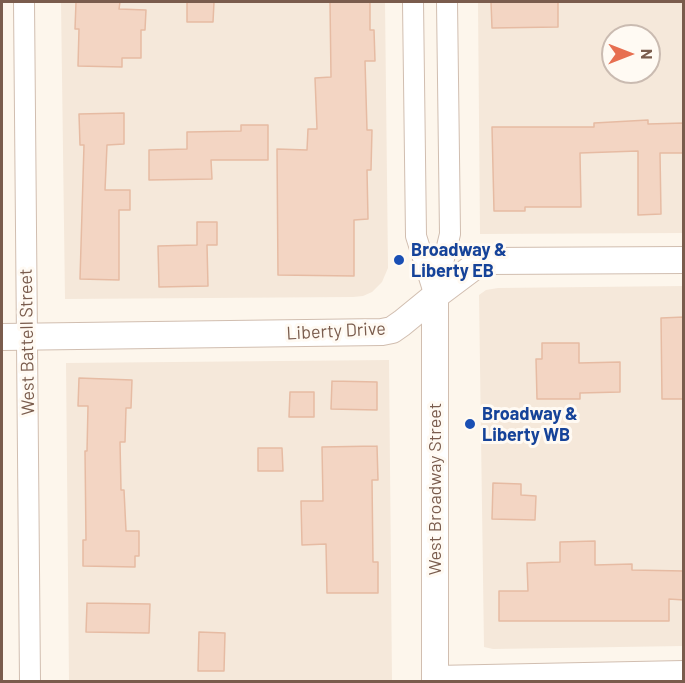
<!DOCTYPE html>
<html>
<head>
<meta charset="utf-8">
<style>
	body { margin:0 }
	#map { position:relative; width:685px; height:683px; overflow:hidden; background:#fdf6ec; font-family:Barlow,sans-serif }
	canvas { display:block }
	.frame { position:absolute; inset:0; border:3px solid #7a5c4d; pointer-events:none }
	.north { position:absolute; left:601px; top:24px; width:60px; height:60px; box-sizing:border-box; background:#fffaf3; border:2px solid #cabbb1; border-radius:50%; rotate:90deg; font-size:16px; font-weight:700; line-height:24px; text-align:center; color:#7a5c4d }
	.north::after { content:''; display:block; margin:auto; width:21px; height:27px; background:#e76f51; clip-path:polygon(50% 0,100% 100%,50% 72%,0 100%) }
</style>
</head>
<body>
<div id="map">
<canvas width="685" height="683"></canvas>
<div class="frame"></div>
<div class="north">N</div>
</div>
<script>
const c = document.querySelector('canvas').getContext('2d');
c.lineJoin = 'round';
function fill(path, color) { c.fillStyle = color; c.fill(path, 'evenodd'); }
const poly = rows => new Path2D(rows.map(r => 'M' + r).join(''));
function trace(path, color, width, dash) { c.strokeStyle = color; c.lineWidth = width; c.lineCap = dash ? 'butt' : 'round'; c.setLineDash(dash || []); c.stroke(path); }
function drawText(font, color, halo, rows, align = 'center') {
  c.font = font + ' Barlow,sans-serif'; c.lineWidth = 6; c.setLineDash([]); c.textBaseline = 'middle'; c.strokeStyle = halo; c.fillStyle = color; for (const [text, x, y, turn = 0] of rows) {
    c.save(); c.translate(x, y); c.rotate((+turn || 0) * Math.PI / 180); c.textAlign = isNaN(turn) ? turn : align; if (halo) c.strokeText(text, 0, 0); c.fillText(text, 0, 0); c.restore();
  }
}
fill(poly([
	[61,2,385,2,388,268,382,282,372,292,363,296,353,297,65,299],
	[478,2,683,2,683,233,480,234],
	[613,36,649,36,649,72,613,72],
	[683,286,683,646,493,649,484,647,479,295,486,290,498,288],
	[389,360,392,681,69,681,66,363]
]), '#f5e8da');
const building = poly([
	[76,2,120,2,119,9,146,10,145,30,141,30,141,58,122,58,122,67,78,66,79,29,75,29,76,2],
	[187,2,214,2,213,22,187,22,187,2],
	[330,2,370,2,370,30,374,30,375,61,365,61,367,130,372,130,371,170,367,170,368,219,354,220,354,276,278,275,277,149,307,150,308,129,317,129,315,78,331,77,330,2],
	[491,2,558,2,558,27,492,28,491,2],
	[124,113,124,144,107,145,105,190,130,190,130,210,119,210,119,280,80,279,84,145,80,145,79,114,124,113],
	[648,120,648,124,684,123,684,153,660,153,661,214,638,215,638,151,580,153,581,207,525,207,525,211,494,211,492,127,594,127,594,123,648,120],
	[241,125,268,125,268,160,211,160,212,179,149,180,149,150,187,149,187,132,241,131,241,125],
	[197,222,217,222,217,245,207,245,208,286,159,287,158,246,197,245,197,222],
	[684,317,684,399,662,399,661,318,684,317],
	[542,343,579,343,579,363,620,362,620,392,580,393,580,399,537,399,536,359,542,359,542,343],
	[79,378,132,380,131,408,126,408,125,442,120,442,121,490,124,490,126,531,139,531,139,556,135,556,135,567,83,566,83,540,86,540,85,451,87,451,88,406,78,406,79,378],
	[332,381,377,382,377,410,331,409,332,381],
	[290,392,314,392,314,417,289,417,290,392],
	[377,446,378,480,372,480,373,562,378,562,378,593,327,593,326,544,302,545,301,501,323,501,322,447,377,446],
	[258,448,282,448,283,471,258,471,258,448],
	[493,483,521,484,521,495,536,496,535,520,492,519,493,483],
	[595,541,595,565,632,564,632,570,684,571,684,600,669,599,669,621,499,621,499,591,528,591,527,563,560,562,560,542,595,541],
	[87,603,150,604,149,633,86,632,87,603],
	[199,632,225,633,224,671,198,671,199,632]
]);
fill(building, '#f3d5c3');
trace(building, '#e6bba3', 1.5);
const minor = poly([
	[24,2,30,682],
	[413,2,416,236,435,296],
	[435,296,450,234,447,2],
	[435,676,684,671]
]);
const tertiary = poly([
	[2,337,382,332,392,330,402,323,435,296,479,263,487,261,684,260],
	[435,682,435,296]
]);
trace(minor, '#d1beb0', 22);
trace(tertiary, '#d1beb0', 28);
trace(minor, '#fff', 20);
trace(tertiary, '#fff', 26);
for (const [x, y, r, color] of [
	[399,260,6,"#1a4fb4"],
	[470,424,6,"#1a4fb4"]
]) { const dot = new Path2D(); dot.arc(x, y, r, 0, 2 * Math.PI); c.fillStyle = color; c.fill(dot); trace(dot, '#fffaf3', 2); }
drawText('bold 18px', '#164399', '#fffaf3', [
	["Broadway &",411,250],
	["Liberty EB",411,271],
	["Broadway &",482,414],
	["Liberty WB",482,435]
], 'left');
drawText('18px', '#7a5c4d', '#fffaf3', [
	["Liberty Drive",336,331,-3],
	["West Battell Street",27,342,-91],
	["West Broadway Street",435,489,-90]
]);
</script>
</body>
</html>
